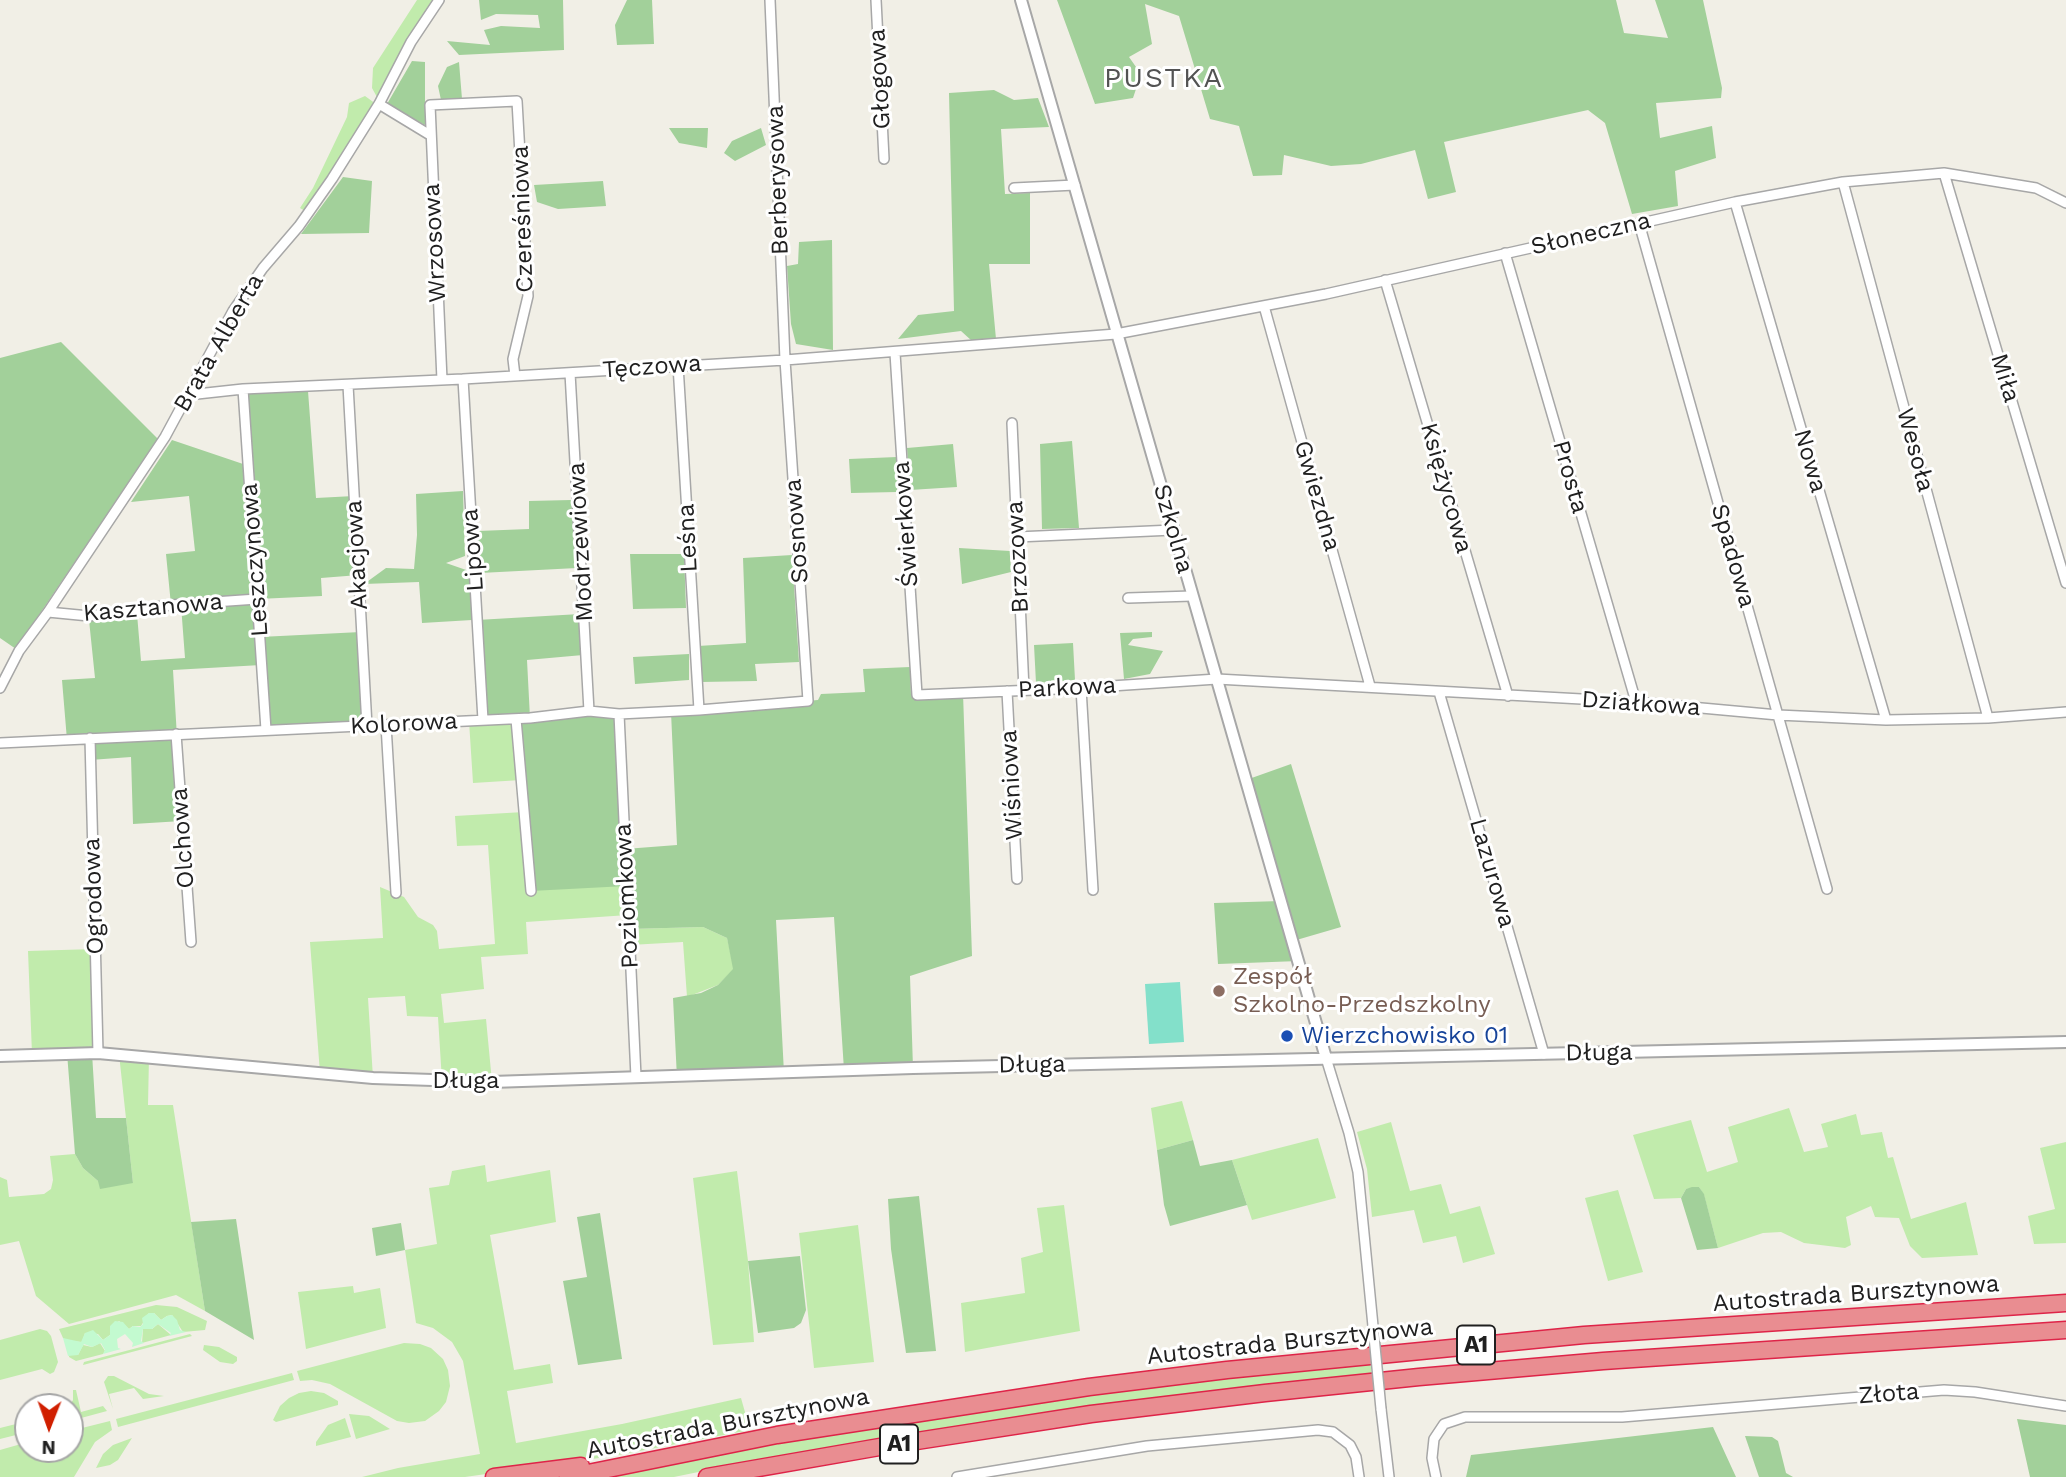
<!DOCTYPE html>
<html>
<head>
<meta charset="utf-8">
<style>
	body { margin:0 }
	#map { position:relative; width:2066px; height:1477px; overflow:hidden; background:#f1efe6; font-family:"Work Sans",sans-serif }
	canvas { display:block }
	.north { position:absolute; left:14px; top:1393px; width:70px; height:70px; box-sizing:border-box; background:#fff; border:2px solid #a6a6a6; border-radius:50%; rotate:181deg; font-size:19px; font-weight:700; line-height:28px; text-align:center; color:#202020 }
	.north::after { content:''; display:block; margin:auto; width:24px; height:32px; background:#d01f00; clip-path:polygon(50% 0,100% 100%,50% 72%,0 100%) }
</style>
</head>
<body>
<div id="map">
<canvas width="2066" height="1477"></canvas>
<div class="north">N</div>
</div>
<script>
const c = document.querySelector('canvas').getContext('2d');
c.lineJoin = 'round';
function fill(path, color) { c.fillStyle = color; c.fill(path, 'evenodd'); }
const poly = rows => new Path2D(rows.map(r => 'M' + r).join(''));
function trace(path, color, width, dash) { c.strokeStyle = color; c.lineWidth = width; c.lineCap = dash ? 'butt' : 'round'; c.setLineDash(dash || []); c.stroke(path); }
function drawText(font, color, halo, rows, align = 'center') {
  c.font = font + ' "Work Sans",sans-serif'; c.lineWidth = 6; c.setLineDash([]); c.textBaseline = 'middle'; c.strokeStyle = halo; c.fillStyle = color; for (const [text, x, y, turn = 0] of rows) {
    c.save(); c.translate(x, y); c.rotate((+turn || 0) * Math.PI / 180); c.textAlign = isNaN(turn) ? turn : align; if (halo) c.strokeText(text, 0, 0); c.fillText(text, 0, 0); c.restore();
  }
}
fill(poly([
	[417,0,435,0,409,36,378,99,372,88,373,68],
	[365,96,376,104,305,211,300,208,313,188,347,117,349,103],
	[516,719,521,780,473,783,469,721],
	[524,812,627,886,628,915,526,922,528,954,481,957,484,989,441,994,444,1023,486,1019,492,1082,442,1081,438,1017,407,1016,405,996,368,998,373,1078,320,1073,310,942,383,938,380,887,404,897,418,917,433,925,437,931,439,949,495,944,488,845,457,846,455,816],
	[703,927,727,938,734,969,718,985,687,997,683,942,630,945,629,929],
	[95,949,98,1053,32,1054,28,951],
	[119,1054,149,1057,148,1105,173,1105,205,1311,176,1295,69,1324,36,1296,19,1241,0,1245,0,1177,7,1180,9,1197,44,1194,51,1189,53,1180,50,1156,75,1154,83,1168,98,1181,133,1183],
	[1182,1101,1193,1140,1157,1150,1151,1108],
	[1789,1108,1804,1152,1828,1147,1821,1124,1856,1114,1861,1135,1882,1132,1888,1158,1893,1157,1911,1219,1966,1202,1978,1255,1922,1258,1910,1246,1899,1218,1875,1217,1871,1206,1846,1217,1851,1245,1845,1248,1804,1243,1781,1232,1763,1233,1718,1248,1704,1195,1699,1187,1686,1189,1681,1198,1654,1199,1633,1135,1691,1120,1707,1172,1738,1162,1728,1127],
	[1391,1122,1410,1191,1441,1184,1450,1214,1480,1206,1495,1254,1463,1263,1456,1236,1423,1243,1414,1210,1372,1217,1367,1169,1357,1132],
	[1318,1138,1336,1198,1252,1220,1232,1160],
	[2066,1142,2066,1243,2034,1244,2028,1216,2055,1209,2040,1148],
	[485,1165,487,1182,550,1170,556,1222,490,1235,514,1370,550,1364,553,1383,507,1391,516,1443,622,1424,741,1398,750,1430,613,1456,465,1477,362,1477,398,1468,480,1454,463,1361,452,1342,433,1328,416,1323,405,1250,437,1244,429,1188,449,1185,452,1171],
	[737,1171,748,1261,754,1342,713,1345,693,1178],
	[1618,1190,1643,1272,1608,1281,1585,1198],
	[1064,1205,1080,1331,965,1352,961,1303,1025,1293,1021,1258,1043,1252,1037,1208],
	[858,1225,874,1362,814,1368,799,1233],
	[353,1286,354,1293,380,1288,386,1328,306,1349,298,1292],
	[156,1305,177,1307,207,1321,205,1330,183,1332,172,1315,167,1316,161,1320,154,1313,149,1313,141,1326,133,1326,129,1329,119,1321,110,1329,110,1335,103,1340,98,1334,85,1333,82,1342,68,1341,63,1338,59,1329],
	[158,1324,171,1335,142,1343,143,1329,152,1329],
	[40,1329,47,1331,51,1336,58,1362,54,1372,50,1374,42,1369,0,1380,0,1340],
	[190,1334,192,1336,83,1365,84,1362],
	[100,1343,105,1351,103,1354,76,1361,69,1357,69,1355,78,1355,83,1345,92,1347],
	[404,1343,420,1344,431,1348,443,1359,448,1370,450,1386,446,1402,439,1411,425,1421,409,1423,397,1421,330,1384,312,1380,300,1381,297,1371],
	[204,1345,219,1347,237,1357,237,1361,233,1364,220,1362,203,1350],
	[1370,1361,1372,1376,713,1469,674,1477,595,1477,752,1447,1026,1402],
	[292,1373,294,1380,118,1427,116,1419],
	[108,1376,114,1376,149,1394,164,1396,143,1399,134,1388,109,1394,113,1409,104,1382],
	[73,1390,76,1390,81,1412,103,1406,107,1411,70,1421,69,1407,73,1400],
	[311,1391,324,1393,338,1401,338,1405,276,1422,273,1420,280,1406,289,1398,299,1393],
	[349,1414,369,1416,390,1429,356,1439],
	[345,1418,351,1437,316,1446,316,1442,328,1425],
	[28,1421,28,1432,0,1439,0,1428],
	[110,1421,112,1430,95,1442,74,1477,0,1477,0,1450,28,1442,28,1449,70,1449,70,1431],
	[132,1438,118,1460,110,1465,96,1468,103,1454,113,1445]
]), '#c1ebac');
fill(poly([
	[479,0,563,0,564,50,459,55,447,41,490,45,484,30,501,26,540,28,538,15,496,14,481,20],
	[627,0,652,0,654,44,617,45,615,25],
	[1057,0,1616,0,1624,33,1668,38,1655,0,1703,0,1722,88,1721,98,1656,103,1660,138,1712,126,1716,158,1675,171,1678,206,1632,214,1605,123,1588,110,1444,142,1456,192,1428,199,1415,150,1361,164,1331,166,1284,155,1282,175,1253,176,1239,126,1210,119,1179,16,1145,4,1152,44,1129,57,1141,74,1133,98,1095,104],
	[412,61,425,62,425,125,387,104],
	[459,62,462,99,441,100,438,86,447,67],
	[994,90,1014,100,1038,98,1049,127,1001,129,1005,194,1030,193,1030,264,989,264,996,339,972,341,961,331,898,339,918,315,954,311,949,93],
	[669,128,708,128,707,148,679,143],
	[761,128,766,145,735,161,724,153,732,141],
	[343,177,372,181,369,233,301,234],
	[603,181,606,206,558,209,537,202,534,185],
	[832,240,833,350,796,344,791,324,787,266,798,264,799,242],
	[61,342,158,439,16,649,0,638,0,358],
	[308,391,316,498,354,496,359,575,321,578,322,596,258,599,260,637,361,632,367,726,266,730,261,665,173,670,182,821,133,824,131,757,90,760,89,739,67,740,62,680,95,678,89,620,137,614,141,661,185,658,181,605,171,605,166,554,195,551,189,496,131,502,172,440,249,466,244,394],
	[1072,441,1079,528,1042,529,1040,444],
	[953,444,957,487,910,490,907,448],
	[897,457,897,492,851,493,849,459],
	[463,491,465,556,446,563,469,571,472,620,422,623,419,582,364,584,386,568,414,569,417,535,416,494],
	[571,500,577,568,480,573,478,531,529,529,529,501],
	[959,548,1010,551,1011,572,962,584],
	[630,554,684,554,686,608,633,609],
	[792,555,799,662,755,664,757,681,701,682,698,646,746,643,743,558],
	[580,614,583,655,527,660,530,718,589,711,619,714,625,849,677,845,671,712,818,700,821,694,865,692,863,669,910,667,911,695,963,693,972,956,910,976,913,1068,844,1070,834,917,776,920,784,1073,677,1078,673,998,701,993,718,985,733,969,727,938,703,927,629,929,626,886,531,891,516,719,483,720,477,620],
	[1152,632,1152,637,1133,639,1128,645,1163,651,1150,674,1124,679,1120,633],
	[1073,643,1075,680,1036,683,1034,645],
	[689,654,689,680,635,684,633,657],
	[1291,764,1341,927,1293,941,1299,961,1218,964,1214,903,1281,901,1246,780],
	[67,1053,92,1053,96,1118,126,1118,133,1183,100,1189,98,1181,83,1168,75,1154],
	[1193,1140,1200,1166,1232,1160,1247,1205,1170,1226,1164,1205,1157,1150],
	[1692,1187,1699,1187,1704,1194,1718,1248,1697,1250,1681,1198,1686,1189],
	[919,1196,936,1351,906,1353,891,1249,888,1199],
	[600,1213,622,1359,578,1365,563,1281,587,1277,577,1217],
	[236,1219,242,1259,254,1340,205,1311,191,1222],
	[401,1223,405,1250,376,1256,372,1228],
	[800,1256,806,1310,801,1323,794,1328,758,1333,748,1261],
	[2017,1419,2066,1425,2066,1477,2030,1477],
	[1713,1427,1736,1477,1466,1477,1471,1455],
	[1745,1436,1772,1437,1778,1441,1786,1473,1793,1477,1759,1477]
]), '#a2d09a');
fill(poly([
	[149,1313,154,1313,161,1320,167,1316,172,1315,177,1320,180,1330,186,1332,169,1336,171,1333,158,1324,152,1329,143,1329,141,1341,144,1343,132,1347,133,1343,125,1334,117,1339,118,1348,121,1349,103,1354,105,1350,101,1343,92,1347,84,1344,78,1355,68,1356,63,1338,81,1342,85,1333,93,1330,103,1340,110,1335,110,1326,115,1321,123,1322,129,1329,133,1326,140,1327,143,1324,142,1318]
]), '#c3fad0');
fill(poly([
	[1180,982,1184,1042,1149,1044,1145,984]
]), '#83e0ca');
const minor = poly([
	[876,0,884,159],
	[379,104,430,135],
	[1944,173,2066,583],
	[1843,182,1988,718],
	[1014,188,1075,185],
	[1735,202,1886,720],
	[1639,223,1827,889],
	[1505,253,1636,702],
	[1385,280,1508,696],
	[1264,306,1370,686],
	[895,353,917,695,1081,688,1217,679,1636,702,1778,715,1886,720,1988,718,2066,712],
	[678,365,699,710],
	[570,373,589,711],
	[463,379,483,720],
	[442,380,430,105,517,101,528,296,513,359,515,376],
	[348,385,367,726],
	[243,389,266,730],
	[188,395,243,389,463,379,785,360,1116,334,1326,294,1735,202,1843,182,1944,173,2036,188,2066,203],
	[1012,423,1024,690],
	[1017,537,1173,530],
	[1128,598,1192,596],
	[48,612,89,616,171,605,257,599],
	[0,688,19,651,48,612,165,437,233,311,263,268,299,226,332,179,379,104,411,42,439,0],
	[1081,688,1093,890],
	[1007,691,1017,879],
	[1439,692,1544,1054],
	[619,714,636,1077],
	[516,719,531,891],
	[386,725,396,893],
	[176,734,191,942],
	[90,738,98,1053],
	[0,743,530,718,589,711,619,714,699,710,808,701,785,360,770,0],
	[1326,1058,1349,1133,1358,1172,1373,1326],
	[1381,1409,1389,1477],
	[957,1477,1147,1446,1318,1430,1333,1432,1350,1445,1356,1457,1359,1477],
	[1436,1477,1432,1458,1434,1439,1444,1424,1465,1417,1622,1417,1944,1390,1975,1392,2066,1406]
]);
const tertiary = poly([
	[1021,0,1326,1058],
	[0,1056,98,1053,373,1078,492,1082,913,1068,2066,1042]
]);
const motorway = poly([
	[494,1477,581,1466],
	[568,1477,777,1435,1089,1387,1227,1370,1584,1335,2066,1303],
	[707,1477,891,1445,1091,1414,1265,1393,1419,1377,1603,1361,2066,1330]
]);
trace(minor, '#a7a7a7', 12);
trace(tertiary, '#a7a7a7', 14);
trace(motorway, '#de2448', 19);
trace(minor, '#fff', 9);
trace(tertiary, '#fff', 10);
trace(motorway, '#e98d91', 16);
const minorBridge = poly([
	[1373,1326,1381,1409]
]);
trace(minorBridge, '#a7a7a7', 12, []);
trace(minorBridge, '#fff', 9);
for (const [x, y, r, color] of [
	[1219,991,7,"#8d6e63"],
	[1287,1036,7,"#1a4fb4"]
]) { const dot = new Path2D(); dot.arc(x, y, r, 0, 2 * Math.PI); c.fillStyle = color; c.fill(dot); trace(dot, '#fff', 2.5); }
for (const [x, y, w] of [
	[1476,1345,38],
	[899,1444,38]
]) { const box = new Path2D(); box.roundRect(x - w / 2, y - 19.5, w, 39, 5); c.fillStyle = '#fff'; c.fill(box); trace(box, '#202020', 2); }
drawText('bold 23px', '#202020', null, [
	["A1",1476,1345],
	["A1",899,1444]
]);
drawText('24px', '#202020', '#fff', [
	["Głogowa",880,79,-93],
	["Berberysowa",778,180,-92],
	["Czereśniowa",523,219,-92],
	["Słoneczna",1591,234,-13],
	["Wrzosowa",435,243,-93],
	["Brata Alberta",219,343,-60],
	["Tęczowa",652,367,-4],
	["Miła",2005,378,73],
	["Wesoła",1915,450,75],
	["Nowa",1810,461,74],
	["Prosta",1570,477,74],
	["Księżycowa",1446,488,74],
	["Gwiezdna",1317,496,74],
	["Świerkowa",906,524,-94],
	["Szkolna",1173,529,74],
	["Sosnowa",797,531,-94],
	["Leśna",688,538,-93],
	["Modrzewiowa",581,542,-93],
	["Lipowa",473,550,-94],
	["Akacjowa",357,555,-93],
	["Spadowa",1733,556,74],
	["Brzozowa",1018,557,-93],
	["Leszczynowa",255,560,-94],
	["Kasztanowa",153,608,-5],
	["Parkowa",1067,688,-3],
	["Działkowa",1641,704,4],
	["Kolorowa",404,724,-3],
	["Wiśniowa",1012,785,-93],
	["Olchowa",183,838,-94],
	["Lazurowa",1492,873,74],
	["Ogrodowa",94,896,-92],
	["Poziomkowa",627,896,-93],
	["Długa",1599,1053,-1],
	["Długa",1032,1065,-1],
	["Długa",466,1081],
	["Autostrada Bursztynowa",1856,1294,-4],
	["Autostrada Bursztynowa",1290,1342,-6],
	["Złota",1889,1394,-4],
	["Autostrada Bursztynowa",728,1424,-11]
]);
drawText('24px', '#785e54', '#fff', [
	["Zespół",1233,977],
	["Szkolno-Przedszkolny",1233,1005]
], 'left');
drawText('24px', '#164399', '#fff', [
	["Wierzchowisko 01",1301,1036]
], 'left');
c.letterSpacing = '2px';
drawText('28px', '#535353', '#fff', [
	["PUSTKA",1164,79]
]);
c.letterSpacing = '0px';
</script>
</body>
</html>
